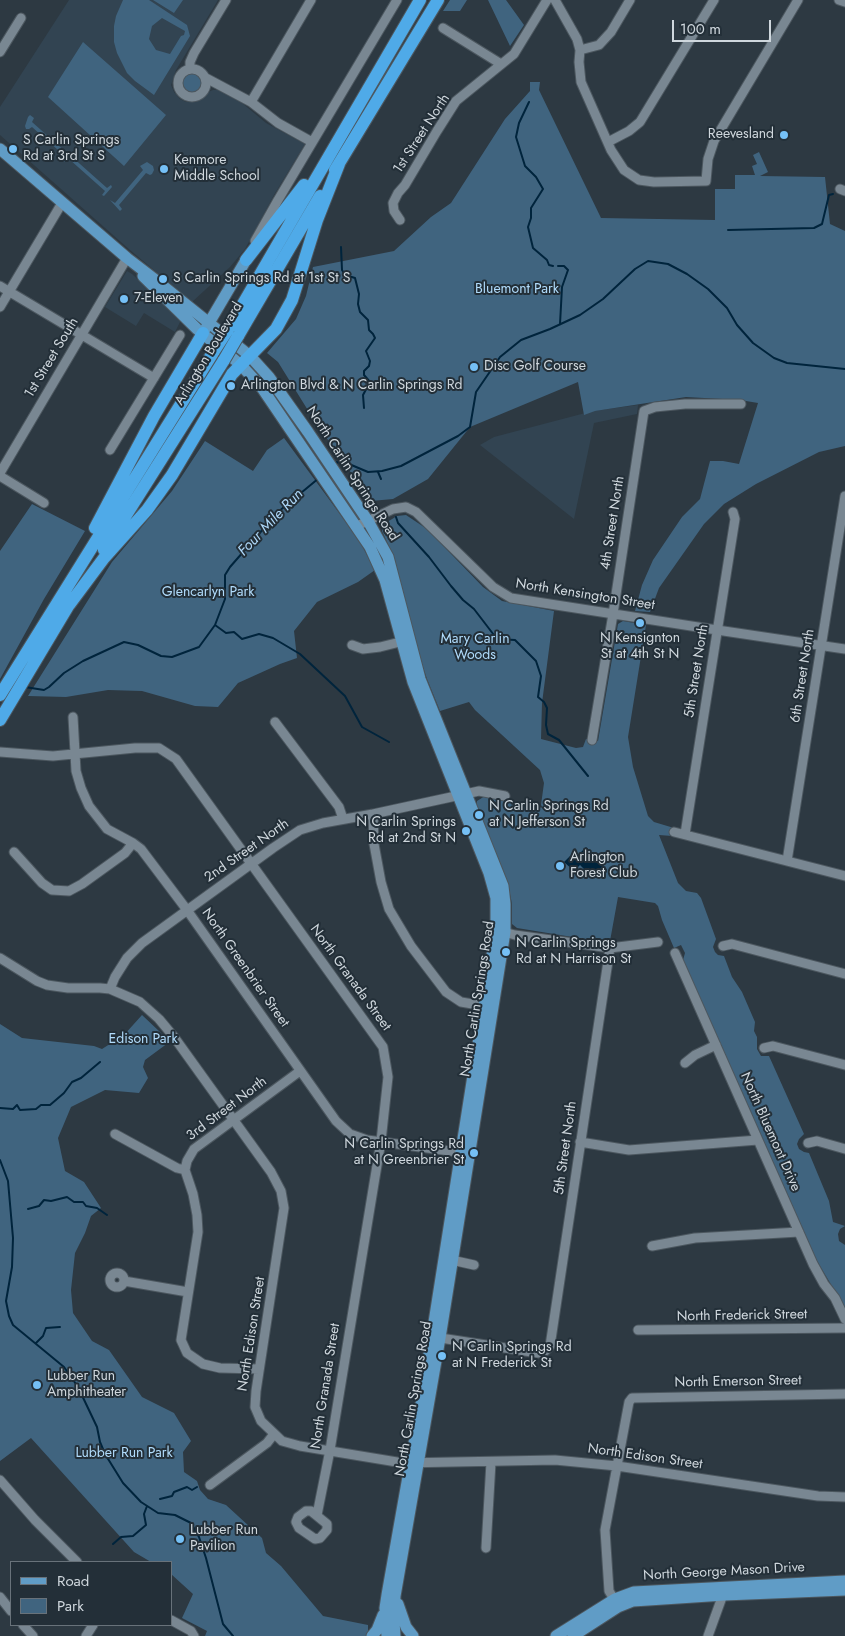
<!DOCTYPE html>
<html>
<head>
<meta charset="utf-8">
<style>
	body { margin:0 }
	#map { position:relative; width:845px; height:1636px; overflow:hidden; background:#2d3942; font-family:Jost,sans-serif }
	canvas { display:block }
	.legend { position:absolute; left:10px; top:1561px; width:162px; height:65px; box-sizing:border-box; background:#232f38; border:1px solid #68727a; margin:0; padding:6px 9px; list-style:none; font-size:15px; color:#cfd7dd }
	.legend li { display:flex; align-items:center; gap:10px; height:25px }
	.legend b { width:25px; border:1px solid #68727a }
	.scale { position:absolute; left:672px; top:20px; width:99px; height:22px; box-sizing:border-box; border:2px solid #cfd7dd; border-top:0; padding-left:6px; font-size:15px; line-height:18px; white-space:nowrap; color:#cfd7dd; -webkit-text-stroke:4px #232f38; paint-order:stroke }
</style>
</head>
<body>
<div id="map">
<canvas width="845" height="1636"></canvas>
<ul class="legend">
<li><b style="height:6px;background:#609cc6"></b>Road</li>
<li><b style="height:14px;background:#40647f"></b>Park</li>
</ul>
<div class="scale">100 m</div>
</div>
<script>
const c = document.querySelector('canvas').getContext('2d');
c.lineJoin = 'round';
function fill(path, color) { c.fillStyle = color; c.fill(path, 'evenodd'); }
const poly = rows => new Path2D(rows.map(r => 'M' + r).join(''));
function trace(path, color, width, dash) { c.strokeStyle = color; c.lineWidth = width; c.lineCap = dash ? 'butt' : 'round'; c.setLineDash(dash || []); c.stroke(path); }
function drawText(font, color, halo, rows, align = 'center') {
  c.font = font + ' Jost,sans-serif'; c.lineWidth = 4; c.setLineDash([]); c.textBaseline = 'middle'; c.strokeStyle = halo; c.fillStyle = color; for (const [text, x, y, turn = 0] of rows) {
    c.save(); c.translate(x, y); c.rotate((+turn || 0) * Math.PI / 180); c.textAlign = isNaN(turn) ? turn : align; if (halo) c.strokeText(text, 0, 0); c.fillText(text, 0, 0); c.restore();
  }
}
fill(poly([
	[69,0,218,0,176,70,171,85,174,92,180,99,186,102,195,102,203,98,208,92,213,90,218,90,242,103,266,123,305,144,274,195,245,249,230,267,192,302,130,250,0,135,0,107],
	[127,271,132,274,181,320,175,332,144,313,136,326,105,307],
	[638,405,637,414,594,423,574,519,480,445,494,437,593,411]
]), '#324452');
fill(poly([
	[123,0,149,0,187,25,190,36,154,95,135,81,127,73,117,53,114,42,114,26,116,16],
	[162,18,185,31,184,35,181,36,170,54,156,50,149,39,152,26],
	[153,0,183,0,174,13],
	[450,0,467,0,460,11,443,11],
	[488,0,506,0,524,25,510,46],
	[83,42,166,115,124,166,48,97],
	'180 83a11 11 0 1 1 22 0a11 11 0 1 1-22 0Z',
	[530,82,540,82,539,90,601,218,715,220,715,189,735,189,735,175,755,175,752,166,757,164,753,155,759,152,768,172,760,176,825,177,830,224,845,231,845,446,819,452,756,484,724,504,704,524,659,588,650,612,635,611,642,585,653,560,682,517,700,499,710,461,723,461,739,464,758,403,740,400,686,397,595,411,584,415,578,382,470,427,428,479,393,499,371,501,314,420,278,362,267,353,296,319,306,296,313,267,394,251,431,217,451,203,505,119,530,91],
	[30,115,34,118,32,122,68,154,72,151,73,153,71,156,107,188,111,185,112,187,104,196,102,195,105,191,69,159,64,162,63,160,66,157,32,127,29,129,26,129,25,126,28,117],
	[147,162,153,166,154,170,152,174,150,175,146,173,119,205,122,209,120,211,110,200,115,203,143,170,140,166],
	[284,438,359,540,375,570,358,582,317,602,294,631,297,658,280,664,238,683,218,707,195,706,142,691,108,690,66,697,28,696,112,562,172,491,205,441,253,471,267,450],
	[32,504,85,531,44,599,0,679,0,551],
	[406,515,427,529,483,587,502,601,554,611,542,703,541,739,576,748,583,747,586,739,598,741,618,624,623,621,646,625,628,737,633,767,648,816,654,822,674,828,672,836,659,835,678,883,686,891,697,893,701,898,716,939,713,947,715,952,718,955,724,956,732,977,742,992,755,1022,754,1031,757,1037,757,1049,761,1056,769,1056,804,1134,799,1139,797,1144,799,1149,804,1152,809,1153,829,1201,833,1222,845,1226,840,1229,838,1234,839,1241,845,1245,845,1308,817,1261,683,960,685,953,681,945,674,948,662,920,658,906,655,903,618,897,610,941,591,940,517,928,512,924,512,904,508,884,477,806,477,801,485,796,543,808,541,805,544,783,540,770,475,710,469,702,440,711,427,679,417,649,395,560,382,531,384,524,397,516],
	[142,1015,160,1032,168,1043,145,1060,143,1067,148,1078,139,1093,105,1090,71,1107,58,1138,65,1171,84,1182,101,1208,91,1216,85,1233,75,1253,71,1290,73,1313,92,1341,109,1350,142,1397,174,1413,191,1441,183,1452,184,1472,197,1481,200,1490,208,1499,226,1505,262,1538,266,1553,281,1566,323,1616,368,1625,368,1636,205,1636,207,1631,182,1618,193,1594,171,1574,171,1562,151,1562,134,1552,31,1438,0,1461,0,1024,22,1038,94,1046,102,1049,124,1035]
]), '#40647f');
fill(poly([
	[586,847,604,865,592,877,580,865,574,871,564,862,570,856,574,859]
]), '#00243c');
trace(poly([
	[529,102,519,123,516,137,525,166,536,177,543,189,531,208,531,218,528,227,533,248,547,260,549,265,553,266],
	[728,230,814,228,822,224,829,195,833,194],
	[341,247,342,270,345,275,355,278,359,294,358,304,360,312,368,320,369,330,373,334,375,338,366,351,370,361,369,366,364,371,364,375,370,382,363,395,364,408],
	[558,266,564,266,568,270,562,287,560,324],
	[340,462,345,456],
	[336,464,337,462,349,464,368,472,382,471,401,466,458,436,470,427,476,392,500,357,521,340,550,329,580,315,603,299,635,269,648,261,668,264,687,274,708,289,727,308,737,325,753,343,774,358,787,363,845,369],
	[378,472,381,479],
	[396,517,398,523,429,557,451,586,463,600,474,609,497,639,515,640,536,661,541,676,538,697,544,702,547,708,546,725,548,734,559,740,588,776],
	[215,625,226,633,234,632,242,639,259,634,273,638,300,654,345,696,362,727,389,742],
	[25,687,44,690,49,687,64,673,83,661,124,642,138,645,161,656,172,657,199,647,215,625,225,599,225,575,230,567,278,512,319,478],
	[0,1108,13,1109,17,1105,20,1110,36,1109,41,1105,50,1105,64,1093,72,1082,81,1078,100,1062],
	[0,1160,8,1181,13,1238,12,1267,6,1301,9,1316,13,1325,64,1367,78,1387,97,1427,100,1442,105,1454,123,1483,141,1502,158,1513,175,1515,191,1523,199,1537,206,1558,223,1624,233,1636],
	[28,1209,39,1206,44,1200,51,1201,67,1197,74,1202,83,1202,86,1206,97,1208,107,1215],
	[36,1343,43,1336,46,1328,60,1327],
	[160,1499,172,1496,174,1492,187,1487,192,1490,197,1487],
	[113,1544,121,1537,133,1536,146,1525,144,1514,147,1506]
]), '#00243c', 2);
const minor = poly([
	[311,0,251,102,278,123,312,142],
	[555,0,577,39,580,50,579,62,581,82,611,150,624,170,639,180,654,182,706,181,708,159,714,141,798,0],
	[839,0,845,2],
	[443,28,501,64],
	[580,50,599,45,611,32,630,0],
	[0,52,21,18],
	[190,68,190,62,194,53,226,0],
	'178 83a14 14 0 1 1 28 0a14 14 0 1 1-28 0Z',
	[206,78,251,102],
	[608,142,629,131,640,122,714,0],
	[840,189,845,191],
	[400,220,394,211,393,203,398,193,405,185,437,131,456,101,514,54,547,0],
	[255,241,278,200,397,0],
	[0,286,154,378],
	[0,307,62,203],
	[110,450,180,335],
	[0,473,127,258],
	[0,476,44,503],
	[357,526,393,509,406,507,416,512,493,587,511,598,717,630,845,649],
	[352,645,363,649,380,647,408,640],
	[73,717,76,771,81,788,89,806,107,829,133,843,141,849,187,910,336,1121,350,1134,367,1140,465,1153],
	[275,722,339,807,343,819],
	[592,740,613,614,644,411,655,407,685,404,741,404],
	[0,752,53,756,135,748,159,748,176,759,383,1047,388,1077,381,1141,330,1450,317,1515],
	[373,814,374,844,381,882,389,909,411,946,446,992,461,1002,490,1007],
	[674,832,845,876],
	[685,834,735,519,733,512],
	[14,852,42,883,52,890,69,891,82,884,125,853,133,843],
	[787,861,845,496],
	[500,931,515,935,610,948,658,942],
	[723,946,732,944,845,974],
	[675,953,813,1264,824,1284,835,1298,845,1319],
	[0,958,37,981,47,985,68,988,100,988,110,989,140,1002,159,1019,174,1037,271,1172,281,1191,284,1208,256,1391,255,1407,261,1421,282,1441,300,1446,403,1463,555,1460,617,1466,818,1496,845,1497],
	[110,989,115,977,127,958,142,943,273,848,300,830,323,823,373,814,479,791,505,796],
	[764,1048,773,1046,845,1065],
	[685,1063,695,1055,716,1045],
	[115,1134,177,1168,185,1170],
	[580,1142,629,1150,758,1140],
	[808,1143,817,1141,845,1149],
	[652,1246,695,1238,799,1232],
	[447,1259,474,1265],
	'110 1280a7 7 0 1 1 14 0a7 7 0 1 1-14 0Z',
	[124,1281,188,1292],
	[638,1330,845,1328],
	[434,1337,538,1353,545,1351,550,1346,610,948],
	[259,1369,220,1368,203,1364,187,1353,181,1340,198,1232,197,1215,193,1194,185,1170,187,1161,194,1149,300,1071],
	[0,1480,35,1520,77,1562],
	[210,1485,267,1443,274,1434],
	[306,1511,311,1511,327,1524,327,1530,320,1538,315,1539,299,1528,296,1522,298,1517,306,1511],
	[486,1548,491,1462],
	[0,1597,11,1611],
	[617,1604,609,1591,605,1530,629,1402,632,1398,845,1394],
	[171,1620,191,1631,194,1636],
	[23,1625,33,1636],
	[86,1636,93,1625],
	[708,1636,725,1589]
]);
const major = poly([
	[0,149,127,258,157,281,250,356,269,377,308,432,368,521,388,557,420,679,503,886,505,904,505,932,440,1338,395,1596,394,1621,395,1636],
	[143,276,197,329,241,365,262,388,370,547,385,580,413,682,489,873,496,898,496,930,484,1006,422,1398,387,1595,385,1608,387,1636],
	[206,328,246,260],
	[398,1604,406,1627,413,1636],
	[372,1636,377,1630,383,1615],
	[556,1636,615,1599,634,1592,845,1581],
	[573,1636,618,1607,633,1601,724,1595,845,1590]
]);
const highway = poly([
	[335,170,438,0],
	[246,260,304,185],
	[229,328,420,0],
	[238,336,320,196],
	[95,528,154,416,203,333],
	[104,550,224,360],
	[69,605,104,558,147,510,172,475,232,374,276,329,292,300,317,220,339,164],
	[0,695,214,351],
	[0,720,73,598]
]);
trace(minor, '#4c575f', 11);
trace(major, '#4c575f', 13);
trace(highway, '#4c575f', 14);
trace(minor, '#798792', 9);
trace(major, '#609cc6', 11);
trace(highway, '#4faae8', 12);
const highwayBridge = poly([
	[214,351,229,328],
	[224,360,238,336]
]);
trace(highwayBridge, '#4c575f', 14, []);
trace(highwayBridge, '#4faae8', 12);
for (const [x, y, r, color] of [
	[784,135,5,"#75c0f6"],
	[13,149,5,"#75c0f6"],
	[164,169,5,"#75c0f6"],
	[163,279,5,"#75c0f6"],
	[124,299,5,"#75c0f6"],
	[474,367,5,"#75c0f6"],
	[231,386,5,"#75c0f6"],
	[640,623,5,"#75c0f6"],
	[479,815,5,"#75c0f6"],
	[466,831,5,"#75c0f6"],
	[560,866,5,"#75c0f6"],
	[506,952,5,"#75c0f6"],
	[474,1153,5,"#75c0f6"],
	[442,1356,5,"#75c0f6"],
	[37,1385,5,"#75c0f6"],
	[180,1539,5,"#75c0f6"]
]) { const dot = new Path2D(); dot.arc(x, y, r, 0, 2 * Math.PI); c.fillStyle = color; c.fill(dot); trace(dot, '#232f38', 2); }
drawText('14px', '#cfd7dd', '#232f38', [
	["1st Street North",422,134,-57],
	["Arlington Boulevard",209,354,-59],
	["1st Street South",52,358,-59],
	["North Carlin Springs Road",352,474,57],
	["4th Street North",613,523,-81],
	["North Kensington Street",585,595,9],
	["5th Street North",697,671,-81],
	["6th Street North",803,676,-81],
	["2nd Street North",247,851,-35],
	["North Greenbrier Street",245,968,55],
	["North Granada Street",350,978,54],
	["North Carlin Springs Road",478,999,-81],
	["3rd Street North",227,1109,-37],
	["North Bluemont Drive",770,1132,66],
	["5th Street North",566,1148,-82],
	["North Frederick Street",742,1316,-1],
	["North Edison Street",252,1334,-81],
	["North Emerson Street",738,1382,-1],
	["North Granada Street",326,1386,-81],
	["North Carlin Springs Road",414,1399,-80],
	["North Edison Street",645,1457,8],
	["North George Mason Drive",724,1572,-3]
]);
drawText('14px', '#cfd7dd', '#232f38', [
	["Reevesland",774,135,"right"],
	["S Carlin Springs",23,141],
	["Rd at 3rd St S",23,157],
	["Kenmore",174,161],
	["Middle School",174,177],
	["S Carlin Springs Rd at 1st St S",173,279],
	["7-Eleven",134,299],
	["Disc Golf Course",484,367],
	["Arlington Blvd & N Carlin Springs Rd",241,386],
	["N Kensignton",640,639,"center"],
	["St at 4th St N",640,655,"center"],
	["N Carlin Springs Rd",489,807],
	["at N Jefferson St",489,823],
	["N Carlin Springs",456,823,"right"],
	["Rd at 2nd St N",456,839,"right"],
	["Arlington",570,858],
	["Forest Club",570,874],
	["N Carlin Springs",516,944],
	["Rd at N Harrison St",516,960],
	["N Carlin Springs Rd",464,1145,"right"],
	["at N Greenbrier St",464,1161,"right"],
	["N Carlin Springs Rd",452,1348],
	["at N Frederick St",452,1364],
	["Lubber Run",47,1377],
	["Amphitheater",47,1393],
	["Lubber Run",190,1531],
	["Pavilion",190,1547]
], 'left');
drawText('14px', '#b1dcfc', '#232f38', [
	["Bluemont Park",517,290],
	["Glencarlyn Park",208,593],
	["Mary Carlin",475,640],
	["Woods",475,656],
	["Edison Park",143,1040],
	["Lubber Run Park",124,1454]
]);
drawText('italic 15px', '#add7f8', '#232f38', [
	["Four Mile Run",271,523,-46]
]);
</script>
</body>
</html>
